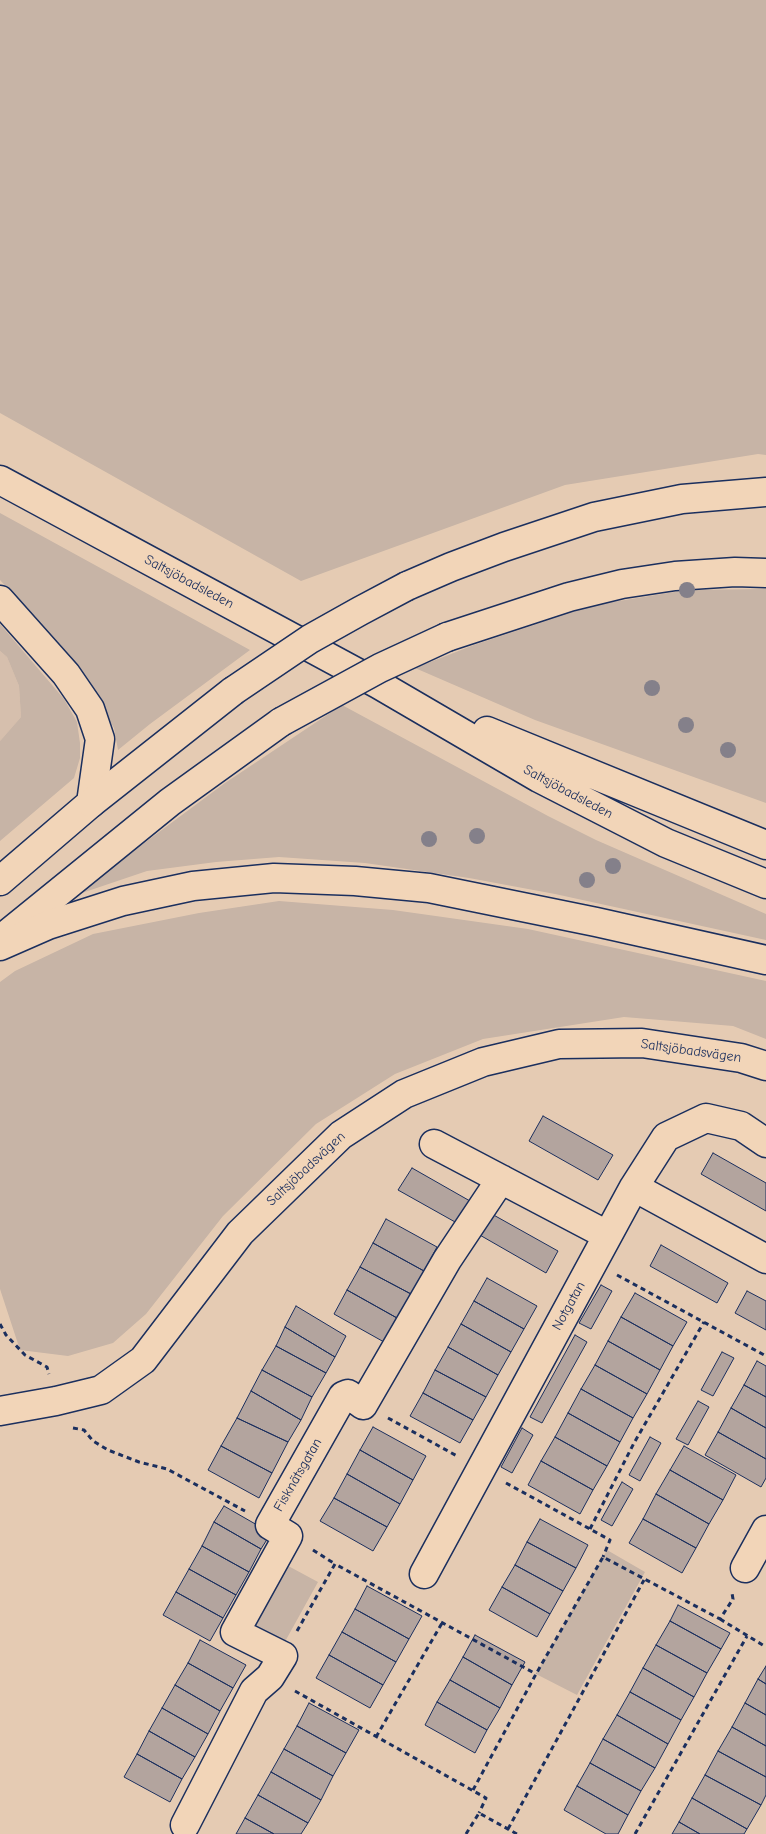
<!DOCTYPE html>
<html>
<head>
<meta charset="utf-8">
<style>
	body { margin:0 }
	canvas { display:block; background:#e5cbb3 }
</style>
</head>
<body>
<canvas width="766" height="1834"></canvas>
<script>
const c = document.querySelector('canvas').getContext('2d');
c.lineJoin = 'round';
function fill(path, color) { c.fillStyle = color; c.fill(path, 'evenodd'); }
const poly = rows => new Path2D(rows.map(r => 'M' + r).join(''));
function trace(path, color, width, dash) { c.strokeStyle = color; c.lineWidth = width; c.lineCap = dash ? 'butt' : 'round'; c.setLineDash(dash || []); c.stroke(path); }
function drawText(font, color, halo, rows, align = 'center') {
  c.font = font + ' "Comic Neue",sans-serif'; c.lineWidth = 5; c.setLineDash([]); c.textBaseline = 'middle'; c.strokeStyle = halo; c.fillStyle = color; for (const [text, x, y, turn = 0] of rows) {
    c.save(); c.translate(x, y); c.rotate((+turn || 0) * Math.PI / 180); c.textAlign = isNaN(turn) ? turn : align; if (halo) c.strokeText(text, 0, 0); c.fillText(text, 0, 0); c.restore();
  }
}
fill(poly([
	[0,651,7,657,19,686,21,717,0,741]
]), '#d6bfad');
fill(poly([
	[0,0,766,0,766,455,758,454,565,485,301,581,0,413],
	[0,513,250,650,150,724,118,750,114,728,89,686,34,617,0,580],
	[766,589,766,803,535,720,415,668,474,645,594,605,687,590],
	[0,624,64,699,77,722,80,743,80,758,74,778,0,841,0,741,21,717,19,686,7,657,0,651],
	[342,705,548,816,596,840,766,914,766,940,555,894,469,878,365,863,279,857,216,862,147,871,73,896,225,783],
	[279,901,393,910,528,929,766,981,766,1039,733,1026,624,1017,483,1039,395,1074,316,1124,223,1216,146,1314,113,1343,68,1356,20,1350,0,1289,0,982,15,971,93,934,199,913],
	[607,1550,645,1572,577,1695,536,1674],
	[279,1561,318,1582,282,1647,243,1625]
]), '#c7b4a6');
const building = poly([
	[543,1116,613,1155,598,1180,529,1141,543,1116],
	[713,1153,766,1183,766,1211,701,1174,713,1153],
	[412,1168,477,1205,464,1227,398,1190,412,1168],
	[490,1213,558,1251,546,1273,478,1234,490,1213],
	[386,1219,437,1247,424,1271,373,1243,386,1219],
	[373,1243,424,1271,411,1294,360,1267,373,1243],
	[661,1245,728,1283,717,1303,650,1266,661,1245],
	[360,1267,411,1294,397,1318,347,1290,360,1267],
	[487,1278,537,1306,524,1329,474,1301,487,1278],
	[601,1285,612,1291,591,1329,579,1323,601,1285],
	[347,1290,397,1318,384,1342,334,1314,347,1290],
	[747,1291,766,1301,766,1330,735,1313,747,1291],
	[635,1293,687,1322,673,1346,621,1317,635,1293],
	[474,1301,524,1329,511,1352,461,1324,474,1301],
	[296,1306,346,1336,335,1357,285,1327,296,1306],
	[621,1317,673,1346,660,1370,608,1341,621,1317],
	[461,1324,511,1352,498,1375,448,1347,461,1324],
	[285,1327,335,1357,326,1373,276,1346,285,1327],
	[575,1335,587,1342,542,1423,530,1417,575,1335],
	[608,1341,660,1370,647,1394,595,1365,608,1341],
	[276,1346,326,1373,312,1397,262,1370,276,1346],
	[448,1347,498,1375,486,1397,435,1370,448,1347],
	[722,1352,734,1358,713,1396,701,1390,722,1352],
	[757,1361,766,1366,766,1397,744,1385,757,1361],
	[595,1365,647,1394,633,1418,581,1389,595,1365],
	[262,1370,312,1397,301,1420,251,1391,262,1370],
	[435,1370,486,1397,473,1420,423,1393,435,1370],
	[744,1385,766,1397,766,1428,731,1408,744,1385],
	[581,1389,633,1418,620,1442,568,1413,581,1389],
	[251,1391,301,1420,288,1442,237,1418,251,1391],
	[423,1393,473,1420,460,1443,410,1416,423,1393],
	[698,1401,709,1407,688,1445,676,1439,698,1401],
	[731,1408,766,1428,766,1459,718,1432,731,1408],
	[568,1413,620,1442,607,1466,555,1437,568,1413],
	[237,1418,288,1442,272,1473,221,1446,237,1418],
	[373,1427,426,1456,413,1480,360,1450,373,1427],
	[522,1428,533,1435,512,1473,501,1467,522,1428],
	[718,1432,766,1459,766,1478,761,1487,705,1455,718,1432],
	[555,1437,607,1466,593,1490,541,1461,555,1437],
	[650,1437,661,1443,640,1481,629,1475,650,1437],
	[221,1446,272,1473,259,1498,208,1470,221,1446],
	[684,1446,736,1475,723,1500,670,1470,684,1446],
	[360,1450,413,1480,400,1504,347,1474,360,1450],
	[541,1461,593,1490,580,1514,528,1485,541,1461],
	[670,1470,723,1500,709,1524,656,1494,670,1470],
	[347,1474,400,1504,387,1527,334,1498,347,1474],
	[622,1482,633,1489,612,1526,601,1520,622,1482],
	[656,1494,709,1524,696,1548,643,1519,656,1494],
	[334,1498,387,1527,373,1551,320,1521,334,1498],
	[224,1506,271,1533,261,1549,214,1522,224,1506],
	[540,1519,588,1545,576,1568,527,1542,540,1519],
	[643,1519,696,1548,682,1573,629,1543,643,1519],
	[214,1522,261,1549,249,1572,202,1546,214,1522],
	[527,1542,576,1568,563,1591,515,1565,527,1542],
	[202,1546,249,1572,236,1595,189,1569,202,1546],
	[515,1565,563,1591,550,1614,502,1587,515,1565],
	[189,1569,236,1595,223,1618,176,1592,189,1569],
	[367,1586,422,1616,409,1639,355,1609,367,1586],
	[502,1587,550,1614,537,1637,489,1610,502,1587],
	[176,1592,223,1618,210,1641,163,1615,176,1592],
	[678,1605,730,1633,721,1649,670,1621,678,1605],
	[355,1609,409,1639,396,1662,342,1632,355,1609],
	[670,1621,721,1649,707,1673,656,1645,670,1621],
	[342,1632,396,1662,383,1685,329,1655,342,1632],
	[475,1635,525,1662,512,1685,463,1657,475,1635],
	[200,1640,246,1665,233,1688,188,1663,200,1640],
	[656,1645,707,1673,694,1697,643,1668,656,1645],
	[329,1655,383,1685,370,1708,316,1678,329,1655],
	[463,1657,512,1685,500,1708,450,1680,463,1657],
	[188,1663,233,1688,220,1711,175,1685,188,1663],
	[766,1666,766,1684,758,1679,766,1666],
	[643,1668,694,1697,681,1720,630,1692,643,1668],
	[758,1679,766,1684,766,1715,745,1703,758,1679],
	[450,1680,500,1708,487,1730,437,1702,450,1680],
	[175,1685,220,1711,208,1734,162,1708,175,1685],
	[630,1692,681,1720,668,1744,617,1715,630,1692],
	[437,1702,487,1730,475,1753,425,1725,437,1702],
	[309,1703,359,1730,346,1753,297,1726,309,1703],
	[745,1703,766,1715,766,1746,732,1727,745,1703],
	[162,1708,208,1734,195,1757,149,1731,162,1708],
	[617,1715,668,1744,655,1768,603,1739,617,1715],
	[297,1726,346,1753,333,1776,284,1749,297,1726],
	[732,1727,766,1746,766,1777,718,1751,732,1727],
	[149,1731,195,1757,182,1779,137,1754,149,1731],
	[603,1739,655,1768,641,1791,590,1763,603,1739],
	[284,1749,333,1776,321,1800,271,1772,284,1749],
	[718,1751,766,1777,766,1795,761,1805,705,1775,718,1751],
	[137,1754,182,1779,170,1802,124,1777,137,1754],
	[590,1763,641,1791,628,1815,577,1786,590,1763],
	[271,1772,321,1800,308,1823,258,1795,271,1772],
	[705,1775,761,1805,747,1829,692,1798,705,1775],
	[577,1786,628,1815,618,1834,606,1834,564,1810,577,1786],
	[258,1795,308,1823,301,1834,274,1834,245,1818,258,1795],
	[692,1798,747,1829,744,1834,700,1834,679,1822,692,1798],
	[245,1818,274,1834,236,1834,245,1818],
	[679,1822,700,1834,672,1834,679,1822]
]);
fill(building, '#b3a49e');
trace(building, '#1b2f5e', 1);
const minor = poly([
	[434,1144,607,1235],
	[634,1187,766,1259],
	[0,1411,56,1401,101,1390,143,1360,240,1233,341,1135,404,1094,483,1062,559,1044,642,1043,741,1058,766,1066],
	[745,1568,766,1530],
	[424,1574,634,1187,666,1137,706,1118,741,1126,766,1143],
	[185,1825,254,1691,270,1677,283,1656,235,1632,288,1536,270,1525,343,1396,348,1394,363,1405,447,1260,501,1179]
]);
const major = poly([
	[0,480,378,684,539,778,666,843,766,884],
	[0,600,66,674,90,709,100,739,91,803,0,881],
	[447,637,569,597,622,584,675,576,735,572,766,573],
	[487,731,766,845],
	[0,940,170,802,281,722]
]);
const highway = poly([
	[407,586,451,567,504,547,594,517,682,499,766,492],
	[91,803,233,691],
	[0,946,48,925,123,901,193,886,274,878,355,881,429,888,596,922,766,960]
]);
trace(minor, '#1b2f5e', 31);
trace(major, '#1b2f5e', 31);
trace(highway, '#1b2f5e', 31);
trace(poly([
	[617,1275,766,1356],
	[0,1324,6,1335,25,1355,47,1367,49,1374],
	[388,1418,457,1456],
	[73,1428,84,1430,93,1441,108,1450,139,1462,167,1469,245,1511],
	[506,1483,610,1540,603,1557],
	[590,1529,634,1443,704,1322],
	[313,1550,335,1564],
	[720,1619,766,1647],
	[297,1631,335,1564,536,1674],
	[295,1691,486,1798,479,1813],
	[376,1737,442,1623],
	[473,1790,536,1674,603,1557,720,1619,733,1599,732,1593],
	[508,1829,644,1580],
	[466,1834,479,1813,517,1834],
	[635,1834,747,1636]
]), '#1b2f5e', 3, [5, 4]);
trace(minor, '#f2d5b8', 28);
trace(major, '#f2d5b8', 28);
trace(highway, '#f2d5b8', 28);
const majorBridge = poly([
	[281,722,380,668,447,637]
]);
const highwayBridge = poly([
	[233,691,310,639,360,611,407,586]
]);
trace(majorBridge, '#1b2f5e', 31, []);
trace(highwayBridge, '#1b2f5e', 31, []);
trace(majorBridge, '#f2d5b8', 28);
trace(highwayBridge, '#f2d5b8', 28);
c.fillStyle = '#84808a';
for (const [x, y] of [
	[687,590],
	[652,688],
	[686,725],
	[728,750],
	[477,836],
	[429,839],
	[613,866],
	[587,880]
]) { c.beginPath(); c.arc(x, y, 8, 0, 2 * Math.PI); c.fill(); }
drawText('14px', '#1b2f5e', '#f2d5b8', [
	["Saltsjöbadsleden",189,582,28],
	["Saltsjöbadsleden",568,792,28],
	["Saltsjöbadsvägen",691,1051,8],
	["Saltsjöbadsvägen",306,1169,-43],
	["Notgatan",569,1306,-61],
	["Fisknätsgatan",298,1475,-60]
]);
</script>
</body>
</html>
